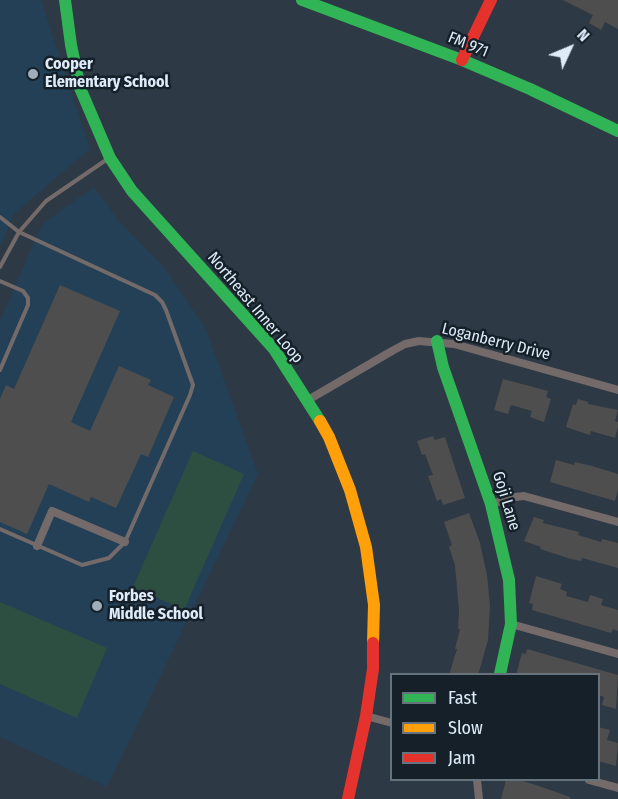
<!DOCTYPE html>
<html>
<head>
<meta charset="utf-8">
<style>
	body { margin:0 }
	#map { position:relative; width:618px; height:799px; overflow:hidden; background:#2d3944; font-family:"Fira Sans Condensed",sans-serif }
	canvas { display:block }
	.legend { position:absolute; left:390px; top:673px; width:210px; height:108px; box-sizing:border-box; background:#162029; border:2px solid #66727c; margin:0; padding:8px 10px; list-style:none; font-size:18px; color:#deecf9 }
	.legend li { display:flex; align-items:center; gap:12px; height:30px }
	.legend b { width:30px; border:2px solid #66727c }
	.north { position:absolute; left:540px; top:18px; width:60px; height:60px; -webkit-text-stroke:4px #162029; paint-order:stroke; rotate:46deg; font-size:16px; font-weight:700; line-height:24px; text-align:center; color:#deecf9 }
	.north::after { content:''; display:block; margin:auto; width:21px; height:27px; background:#deecf9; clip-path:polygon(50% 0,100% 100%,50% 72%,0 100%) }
</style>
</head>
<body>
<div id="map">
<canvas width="618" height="799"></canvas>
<ul class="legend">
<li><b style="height:8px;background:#30b455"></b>Fast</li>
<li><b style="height:8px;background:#ff9f0a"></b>Slow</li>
<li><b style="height:8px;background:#e5322d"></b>Jam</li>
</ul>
<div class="north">N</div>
</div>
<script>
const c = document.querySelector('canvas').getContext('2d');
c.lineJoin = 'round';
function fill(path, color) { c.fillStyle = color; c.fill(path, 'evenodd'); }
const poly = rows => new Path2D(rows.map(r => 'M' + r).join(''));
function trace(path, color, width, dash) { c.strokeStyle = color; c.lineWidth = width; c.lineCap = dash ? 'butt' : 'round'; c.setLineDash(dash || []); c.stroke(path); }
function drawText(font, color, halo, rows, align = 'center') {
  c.font = font + ' "Fira Sans Condensed",sans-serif'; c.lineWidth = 5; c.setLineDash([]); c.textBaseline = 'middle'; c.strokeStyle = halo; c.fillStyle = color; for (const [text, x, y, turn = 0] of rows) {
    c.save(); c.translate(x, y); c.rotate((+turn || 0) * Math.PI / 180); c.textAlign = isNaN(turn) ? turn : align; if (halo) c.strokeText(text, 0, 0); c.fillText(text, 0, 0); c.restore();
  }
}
fill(poly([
	[0,0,41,0,90,149,14,214,0,247],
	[94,187,118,220,164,267,206,329,258,474,107,787,0,737,0,321,42,224]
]), '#244056');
fill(poly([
	[193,451,244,474,184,610,133,587],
	[0,602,107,648,77,718,0,684]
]), '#2d4f41');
fill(poly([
	[563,0,618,0,618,29,605,22,601,30,589,23,593,15],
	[60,285,120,311,71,422,90,431,119,366,151,380,148,385,174,397,148,457,141,454,116,508,91,497,89,502,49,484,27,534,0,522,0,399,6,385,14,389],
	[503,379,548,391,546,397,551,399,544,422,530,417,532,411,511,405,508,414,494,410],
	[578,399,588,402,588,404,618,410,615,421,618,422,618,427,615,438,591,431,590,435,566,427,573,404,576,405],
	[433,436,435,440,445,437,465,498,443,505,441,499,437,501,433,490,428,476,433,475,425,454,422,455,417,441],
	[556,460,574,465,575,462,592,466,618,474,618,490,615,501,550,482],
	[469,513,480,543,487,575,490,605,488,640,478,675,449,675,457,649,455,649,460,629,458,629,459,610,455,565,449,547,452,545,444,522],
	[534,517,544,520,543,523,579,532,578,535,601,542,602,539,618,543,618,568,582,558,581,561,571,559,540,549,541,547,524,541],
	[536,576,562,584,560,589,567,592,566,596,588,602,590,595,603,599,601,605,618,610,618,631,613,629,611,633,532,610,533,604,529,603],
	[527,649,618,675,616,709,602,705,604,697,598,695,598,675,516,675,522,653,526,654],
	[598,727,610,730,607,740,618,743,616,766,598,761],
	[506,780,519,780,536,785,570,797,570,799,501,799]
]), '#4f4e4f');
trace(poly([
	[0,217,19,232,155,295,162,302,166,310,193,385,190,395,125,542,109,558,82,565,0,529],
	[0,267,19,232,46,201,109,158],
	[0,281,23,291,28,298,28,305,0,370]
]), '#746a69', 4);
trace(poly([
	[308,400,392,351,405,344,419,341,454,344,618,390],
	[491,504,515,497,524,496,618,522],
	[37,546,52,511,125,542],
	[511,624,618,654],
	[366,716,392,723],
	[477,780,479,799],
	[589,780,618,788]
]), '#746a69', 8);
trace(poly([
	[65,0,71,45,80,88,110,158,132,191,274,349,320,421],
	[302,0,462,60,530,89,618,131],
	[437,341,443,367,491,504,509,580,511,624,500,674]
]), '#30b455', 12);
trace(poly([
	[320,421,329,437,350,490,366,547,374,605,373,643]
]), '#ff9f0a', 12);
trace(poly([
	[462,60,491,0],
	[348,799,366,716,373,669,373,643]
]), '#e5322d', 12);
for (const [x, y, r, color] of [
	[33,74,6,"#a0adba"],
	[97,606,6,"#a0adba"]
]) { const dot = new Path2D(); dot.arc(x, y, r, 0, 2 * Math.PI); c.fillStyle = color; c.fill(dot); trace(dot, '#162029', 2); }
drawText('16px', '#deecf9', '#162029', [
	["FM 971",468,45,22],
	["Northeast Inner Loop",255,308,50],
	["Loganberry Drive",496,342,14],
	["Goji Lane",506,501,73]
]);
drawText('bold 16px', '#deecf9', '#162029', [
	["Cooper",45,65],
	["Elementary School",45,83],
	["Forbes",109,597],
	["Middle School",109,615]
], 'left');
</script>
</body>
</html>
